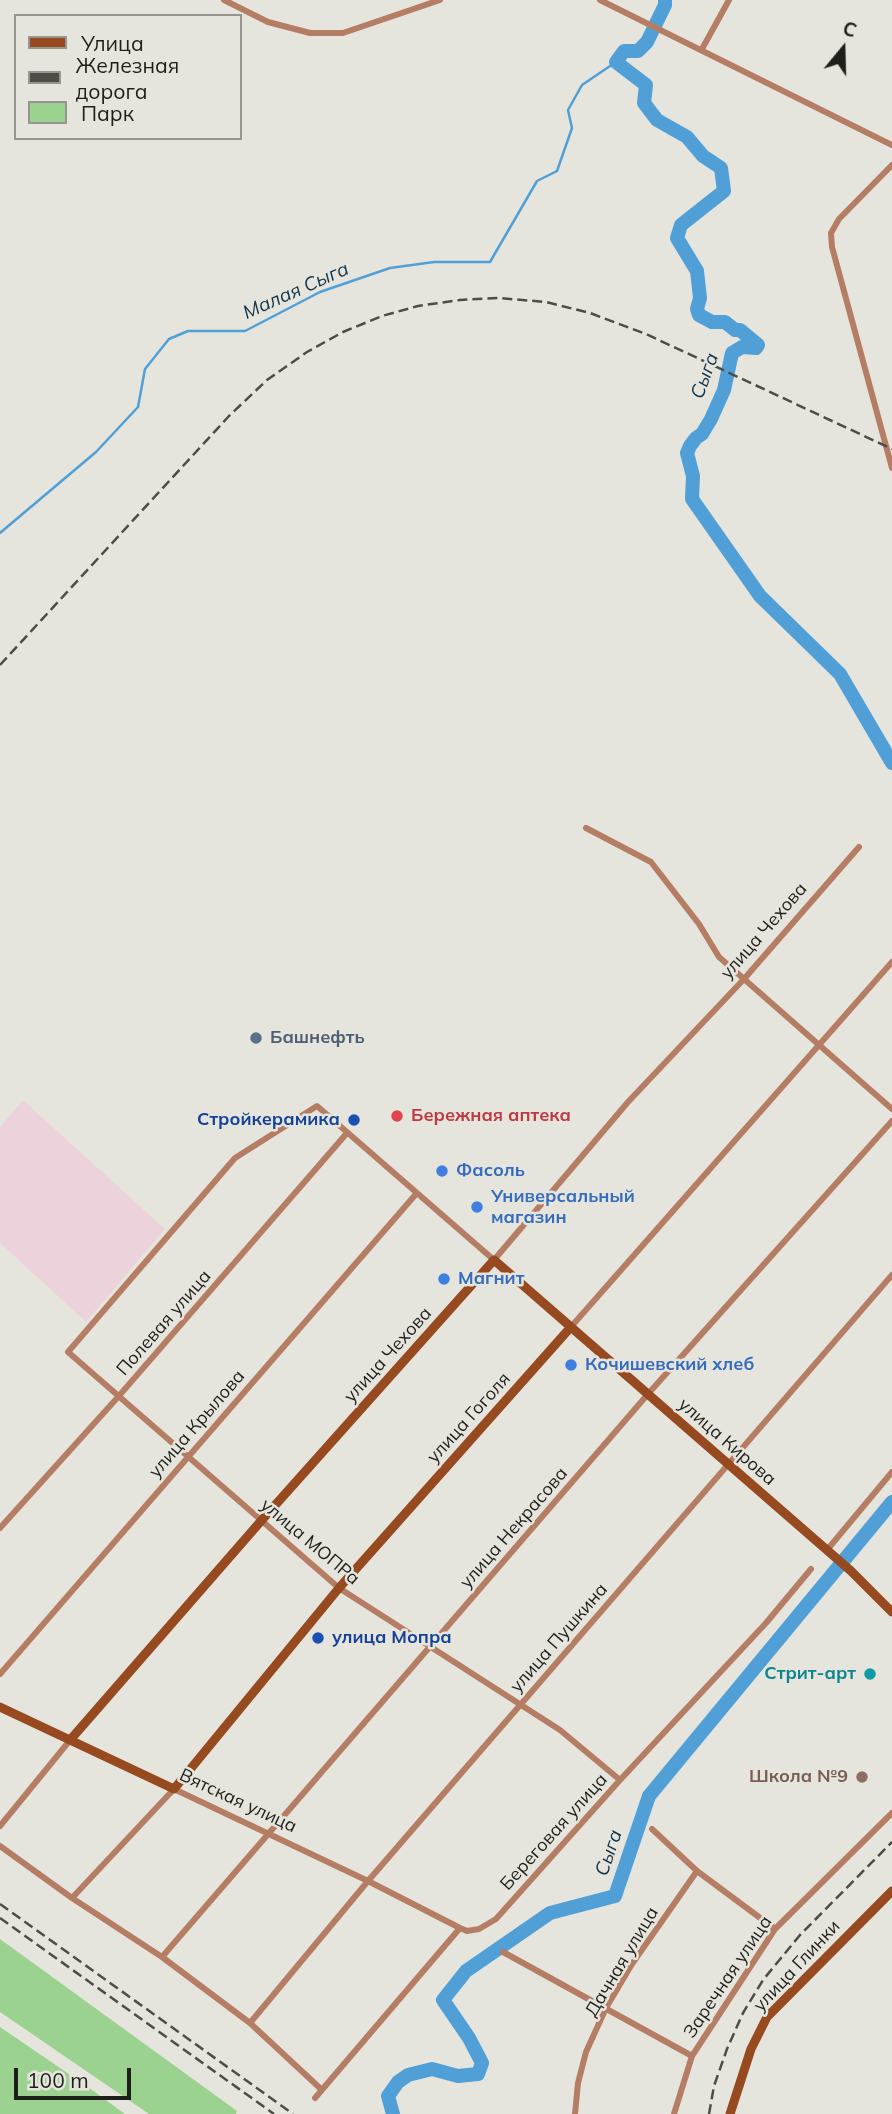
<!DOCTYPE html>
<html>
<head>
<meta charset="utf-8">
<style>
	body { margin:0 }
	#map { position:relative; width:892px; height:2114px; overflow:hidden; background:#e6e5dd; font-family:Mulish,sans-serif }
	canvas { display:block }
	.legend { position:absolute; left:14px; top:14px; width:228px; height:126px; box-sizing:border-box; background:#e6e5dd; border:2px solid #96958f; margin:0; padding:9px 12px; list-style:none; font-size:21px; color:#1e1e1b }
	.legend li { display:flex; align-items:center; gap:14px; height:35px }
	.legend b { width:35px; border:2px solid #96958f }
	.north { position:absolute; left:808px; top:14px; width:70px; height:70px; -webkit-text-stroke:5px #e6e5dd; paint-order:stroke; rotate:19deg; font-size:19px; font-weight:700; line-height:28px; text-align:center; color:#1e1e1b }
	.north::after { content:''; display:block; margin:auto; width:24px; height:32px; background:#1e1e1b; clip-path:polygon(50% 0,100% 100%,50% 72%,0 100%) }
	.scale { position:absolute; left:14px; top:2068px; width:117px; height:32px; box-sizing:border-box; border:4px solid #1e1e1b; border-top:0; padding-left:9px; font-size:21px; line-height:24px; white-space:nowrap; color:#1e1e1b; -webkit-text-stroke:5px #e6e5dd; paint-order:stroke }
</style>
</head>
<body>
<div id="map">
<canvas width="892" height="2114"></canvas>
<ul class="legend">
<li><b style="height:9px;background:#974920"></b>Улица</li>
<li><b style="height:9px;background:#4d4d48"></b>Железная дорога</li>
<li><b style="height:19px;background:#9cd290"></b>Парк</li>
</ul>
<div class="north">С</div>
<div class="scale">100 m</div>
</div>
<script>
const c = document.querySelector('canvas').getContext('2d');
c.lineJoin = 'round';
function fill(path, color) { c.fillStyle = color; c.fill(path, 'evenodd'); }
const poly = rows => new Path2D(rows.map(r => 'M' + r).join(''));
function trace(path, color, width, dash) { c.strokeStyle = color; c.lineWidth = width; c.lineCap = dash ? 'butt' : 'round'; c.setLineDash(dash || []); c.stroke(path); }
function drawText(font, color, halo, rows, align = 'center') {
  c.font = font + ' Mulish,sans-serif'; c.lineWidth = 5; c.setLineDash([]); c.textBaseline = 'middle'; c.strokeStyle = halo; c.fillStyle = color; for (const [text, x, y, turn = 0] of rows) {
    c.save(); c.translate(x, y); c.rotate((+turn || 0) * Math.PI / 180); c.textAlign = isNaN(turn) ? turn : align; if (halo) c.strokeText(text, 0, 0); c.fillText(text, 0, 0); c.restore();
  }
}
fill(poly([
	[23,1100,165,1229,86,1322,0,1243,0,1127]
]), '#ecd3db');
fill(poly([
	[0,1939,237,2111,236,2114,149,2114,0,2012],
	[0,2027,88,2087,125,2114,0,2114]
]), '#9cd290');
trace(poly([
	[0,533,96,452,138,407,145,369,169,339,188,331,245,331,320,292,390,268,434,262,490,262,537,181,557,171,572,128,568,110,582,85,616,62]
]), '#50a0d7', 2.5);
trace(poly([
	[665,0,665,5,647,42,638,51,624,51,616,62,646,85,644,103,657,120,687,137,703,156,721,168,724,191,681,225,677,238,697,271,700,298,697,309,699,315,712,322,725,322,735,330,740,330,758,345,756,348,742,347,732,353,724,390,711,419,702,434,696,438,690,446,687,453,693,476,692,499,760,596,840,674,892,763],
	[393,2114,388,2096,398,2082,408,2075,432,2069,458,2076,478,2074,482,2063,469,2038,443,2000,466,1971,550,1913,615,1896,649,1796,892,1502]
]), '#50a0d7', 14);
trace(poly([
	[224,0,268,22,310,33,343,33,440,0],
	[600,0,892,145],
	[702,49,729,0],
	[892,165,839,219,831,233,832,247,892,468],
	[586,828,651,862,699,924,719,957,892,1109],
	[570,1328,892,962],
	[0,1528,118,1397,347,1133],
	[827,1550,892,1472],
	[0,1674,416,1194],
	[620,1780,560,1730,339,1588,68,1352,235,1158,317,1106,494,1260,628,1102,744,979,859,847],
	[0,1826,71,1739],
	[652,1829,697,1871,775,1929],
	[0,1846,72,1898,162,1957,250,2023,322,2090],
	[72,1898,174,1789,368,1881,460,1928],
	[503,1952,692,2056],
	[162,1957,648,1394,892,1121],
	[250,2023,368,1881,892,1275],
	[315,2098,460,1928,467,1931,479,1929,496,1919,620,1780,766,1623,811,1569],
	[575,2114,578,2083,586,2052,606,2008,632,1964,697,1871],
	[674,2114,692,2056,775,1929,892,1813]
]), '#b47d64', 6);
trace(poly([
	[0,1707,174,1789,339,1588,570,1328],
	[71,1739,261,1521,494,1260,851,1571,892,1612],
	[730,2114,751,2049,767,2017,892,1891]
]), '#974920', 9);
trace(poly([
	[0,665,229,416,267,380,307,352,343,332,382,316,418,306,460,300,499,298,546,302,590,313,646,334,892,449],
	[0,1904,293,2114],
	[0,1918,274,2114],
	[709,2114,714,2086,727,2049,743,2013,763,1980,800,1935,892,1842]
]), '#4d4d48', 2.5, [10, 5]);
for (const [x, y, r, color] of [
	[256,1038,7,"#5c6f8a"],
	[397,1116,7,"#e0444e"],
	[354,1120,7,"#1a4fb4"],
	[442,1171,7,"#3f7fe0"],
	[477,1207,7,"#3f7fe0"],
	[444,1279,7,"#3f7fe0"],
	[571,1365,7,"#3f7fe0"],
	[318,1638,7,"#1a4fb4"],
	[870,1674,7,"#0f9aa8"],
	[862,1777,7,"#8d6e63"]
]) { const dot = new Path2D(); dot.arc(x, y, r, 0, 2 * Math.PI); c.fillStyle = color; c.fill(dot); trace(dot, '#e6e5dd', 2.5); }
drawText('18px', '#1e1e1b', '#e6e5dd', [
	["улица Чехова",764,931,-49],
	["Полевая улица",164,1323,-49],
	["улица Чехова",388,1355,-48],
	["улица Гоголя",469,1418,-48],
	["улица Крылова",197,1424,-49],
	["улица Кирова",727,1442,41],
	["улица Некрасова",514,1528,-49],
	["улица МОПРа",310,1542,40],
	["улица Пушкина",559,1638,-49],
	["Вятская улица",238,1801,25],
	["Береговая улица",554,1832,-48],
	["Дачная улица",622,1962,-59],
	["улица Глинки",797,1966,-47],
	["Заречная улица",728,1977,-56]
]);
drawText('bold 18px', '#4e5e75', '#e6e5dd', [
	["Башнефть",270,1038]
], 'left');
drawText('bold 18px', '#be3a42', '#e6e5dd', [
	["Бережная аптека",411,1116]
], 'left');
drawText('bold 18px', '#164399', '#e6e5dd', [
	["Стройкерамика",340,1120],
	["улица Мопра",332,1638,"left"]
], 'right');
drawText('bold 18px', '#366cbe', '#e6e5dd', [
	["Фасоль",456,1171],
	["Универсальный",491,1197],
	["магазин",491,1218],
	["Магнит",458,1279],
	["Кочишевский хлеб",585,1365]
], 'left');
drawText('bold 18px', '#0d838f', '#e6e5dd', [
	["Стрит-арт",856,1674]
], 'right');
drawText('bold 18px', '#785e54', '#e6e5dd', [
	["Школа №9",848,1777]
], 'right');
drawText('italic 19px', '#12344b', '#e6e5dd', [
	["Малая Сыга",296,291,-24],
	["Сыга",705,376,-70],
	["Сыга",609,1853,-71]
]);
</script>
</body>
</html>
